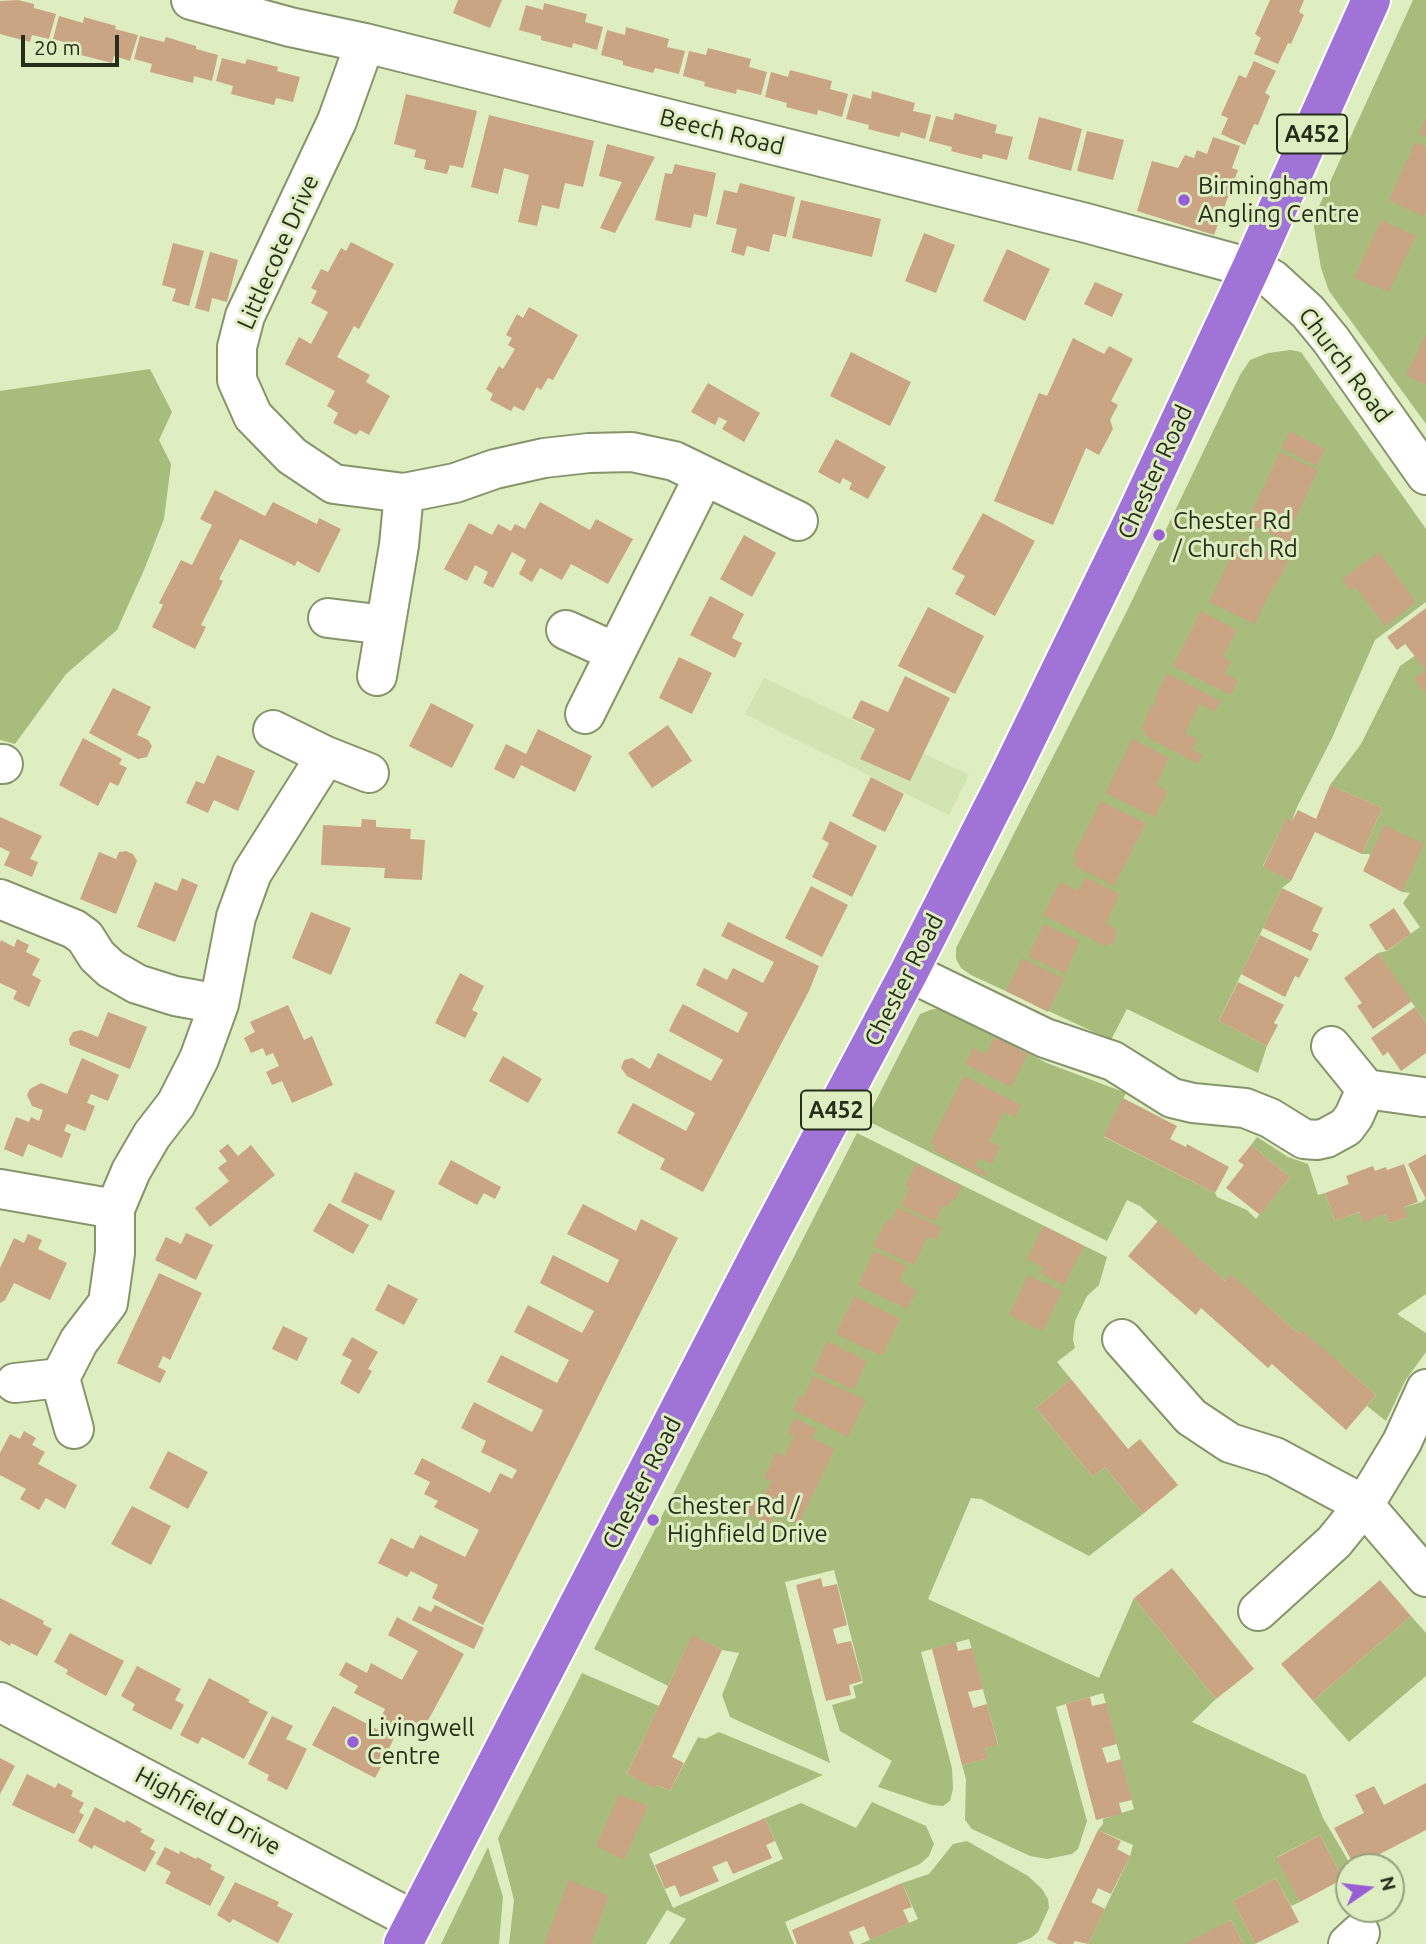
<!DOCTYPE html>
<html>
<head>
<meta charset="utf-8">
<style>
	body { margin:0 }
	#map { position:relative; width:1426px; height:1944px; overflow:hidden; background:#deeec1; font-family:Ubuntu,sans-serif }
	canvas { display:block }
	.north { position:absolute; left:1335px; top:1853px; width:70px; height:70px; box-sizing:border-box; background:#deeec1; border:2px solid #95a17f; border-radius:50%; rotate:76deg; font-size:19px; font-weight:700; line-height:28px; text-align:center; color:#272d1b }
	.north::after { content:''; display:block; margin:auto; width:24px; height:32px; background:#975ed6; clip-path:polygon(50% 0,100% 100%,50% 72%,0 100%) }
	.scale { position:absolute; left:21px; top:35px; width:98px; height:32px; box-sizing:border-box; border:4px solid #272d1b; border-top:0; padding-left:9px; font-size:21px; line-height:24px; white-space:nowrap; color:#272d1b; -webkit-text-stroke:5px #deeec1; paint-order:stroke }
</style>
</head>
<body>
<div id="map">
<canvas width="1426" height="1944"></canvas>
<div class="north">N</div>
<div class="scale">20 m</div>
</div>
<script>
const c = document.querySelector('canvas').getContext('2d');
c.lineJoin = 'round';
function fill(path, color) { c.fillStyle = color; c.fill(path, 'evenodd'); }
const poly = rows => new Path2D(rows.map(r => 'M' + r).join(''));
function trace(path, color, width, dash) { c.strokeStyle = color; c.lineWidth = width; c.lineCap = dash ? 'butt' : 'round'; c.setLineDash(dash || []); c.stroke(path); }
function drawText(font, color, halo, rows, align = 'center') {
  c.font = font + ' Ubuntu,sans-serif'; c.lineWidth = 6; c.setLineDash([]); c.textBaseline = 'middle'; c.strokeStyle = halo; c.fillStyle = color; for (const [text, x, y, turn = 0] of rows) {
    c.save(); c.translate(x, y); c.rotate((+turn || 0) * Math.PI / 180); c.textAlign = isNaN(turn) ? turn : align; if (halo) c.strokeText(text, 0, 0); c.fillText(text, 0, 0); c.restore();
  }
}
fill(poly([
	[764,678,969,775,949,815,745,714]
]), '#d2e4b1');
fill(poly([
	[1413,0,1426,0,1426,424,1329,291,1321,268,1314,227,1315,215],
	[1291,350,1301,352,1426,529,1426,602,1375,640,1332,738,1297,807,1292,821,1286,819,1263,866,1291,881,1282,888,1219,1021,1267,1046,1258,1073,1127,1009,1111,1040,971,975,961,968,956,959,956,948,1127,611,1240,375,1250,360,1268,353],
	[150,369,172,412,159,440,171,464,164,519,144,570,117,630,66,674,15,744,0,740,0,391],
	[1426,648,1426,1023,1378,953,1387,951,1420,927,1403,903,1410,893,1402,892,1385,825,1370,856,1369,854,1362,854,1382,808,1330,785,1361,744,1400,666],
	[933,1009,942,1009,1047,1063,1126,1093,1104,1137,1215,1193,1217,1197,1247,1210,1256,1219,1290,1177,1251,1145,1257,1137,1288,1157,1308,1164,1318,1195,1325,1193,1335,1221,1359,1212,1363,1222,1385,1214,1389,1223,1407,1217,1404,1207,1422,1202,1426,1198,1426,1294,1397,1314,1426,1333,1426,1352,1405,1381,1386,1421,1367,1406,1376,1395,1302,1331,1299,1334,1231,1275,1225,1281,1140,1206,1127,1200,1107,1241,866,1120,920,1014],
	[857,1133,1107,1257,1099,1285,1087,1296,1075,1321,1073,1340,1075,1348,1057,1362,1071,1379,1036,1408,1093,1477,1105,1467,1143,1514,1089,1556,981,1499,971,1498,928,1599,1099,1678,1134,1598,1216,1699,1192,1722,1306,1775,1323,1818,1352,1867,1349,1867,1349,1876,1343,1879,1320,1835,1277,1857,1300,1902,1291,1906,1276,1878,1233,1901,1255,1944,1243,1944,1231,1920,1188,1944,1088,1944,1130,1856,1133,1845,1098,1830,1103,1824,1103,1819,1134,1809,1103,1693,1056,1707,1087,1821,1078,1849,1072,1854,1047,1859,1030,1856,972,1829,965,1820,966,1779,962,1765,987,1758,985,1748,998,1744,969,1639,921,1652,952,1768,953,1789,950,1801,943,1806,932,1805,878,1787,892,1761,840,1731,832,1705,856,1698,853,1686,863,1683,834,1570,785,1582,830,1763,730,1717,722,1695,739,1653,722,1650,692,1636,668,1686,594,1649],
	[1411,1616,1426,1633,1426,1676,1349,1742,1313,1701],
	[582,1673,659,1706,627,1774,655,1787,657,1785,670,1791,698,1737,705,1739,719,1732,823,1775,649,1854,673,1908,783,1859,765,1818,801,1803,856,1828,872,1802,926,1826,934,1844,929,1856,920,1864,785,1922,794,1944,669,1944,686,1919,667,1910,646,1944,509,1944,514,1900,498,1838],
	[967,1841,1028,1876,1042,1889,1048,1899,1049,1908,1038,1932,1031,1938,1016,1944,860,1944,918,1919,902,1883,929,1874,953,1844],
	[488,1847,503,1897,499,1944,441,1944]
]), '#a8bd7c');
fill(poly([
	[18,0,34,4,34,8,56,14,49,39,32,35,30,42,0,34,0,1],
	[458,0,502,0,490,28,453,13],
	[1270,0,1304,0,1299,12,1304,15,1291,44,1288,43,1278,64,1254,54,1261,38,1255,34],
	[544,3,587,14,585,22,603,27,597,50,573,43,572,48,541,40,541,36,519,30,526,5,543,10],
	[59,16,83,23,84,17,116,26,115,29,138,35,130,61,114,56,112,63,69,52,71,44,53,39],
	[626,27,669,39,667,47,685,51,679,74,655,68,653,73,623,65,623,61,601,55,607,30,625,35],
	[140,36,164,42,166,37,196,46,196,49,218,55,212,81,194,76,193,83,150,72,152,64,134,59],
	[708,48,751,59,749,67,767,72,761,95,737,89,736,94,704,86,705,82,683,76,689,51,706,55],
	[222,58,245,64,247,59,278,67,277,71,300,77,293,102,276,98,274,105,231,94,233,86,216,81],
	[1254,61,1276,71,1265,93,1270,96,1258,125,1254,124,1245,145,1221,134,1228,118,1221,115,1239,75,1246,78],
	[790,70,832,81,830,89,848,94,842,117,818,110,817,115,786,107,787,103,765,97,771,72,788,77],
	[872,91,915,103,913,111,931,115,925,139,901,132,899,137,868,129,869,125,846,119,853,94,871,99],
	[406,94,477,111,463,168,450,165,447,174,424,169,426,160,414,157,416,150,394,144],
	[955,113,997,125,995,133,1013,137,1007,160,983,154,982,159,951,151,952,147,929,141,936,116,953,120],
	[489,115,594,141,583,187,565,183,559,209,542,205,537,226,518,222,529,175,504,168,498,194,471,187],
	[1039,117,1082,129,1071,171,1028,159],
	[1426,117,1426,137,1419,133],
	[1087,131,1124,140,1113,180,1077,171],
	[1213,137,1240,146,1232,168,1238,170,1214,235,1137,211,1152,161,1178,168,1185,155,1194,158,1197,150,1207,154],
	[1415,142,1426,147,1426,212,1424,217,1389,200],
	[607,144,655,157,615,233,600,228,622,182,599,176],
	[675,164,716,173,707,217,694,214,691,228,655,220,665,173,672,174],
	[740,183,795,197,786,237,773,234,769,252,747,246,744,256,731,252,737,229,716,224,724,190,737,193],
	[801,200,881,219,872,257,792,238],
	[1381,220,1416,236,1389,292,1354,278],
	[924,233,955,245,936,293,905,281],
	[351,242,394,264,359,329,354,326,337,357,370,375,366,382,390,396,369,435,360,430,356,435,333,423,338,413,327,406,335,391,285,364,299,337,311,344,328,312,311,303,317,291,311,288,321,269,328,272,341,248,346,251],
	[173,243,204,251,189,306,172,301,176,289,162,285],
	[1007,249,1050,269,1025,321,983,301],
	[210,252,238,260,227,302,212,298,209,312,195,308],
	[1095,282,1123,294,1112,317,1084,304],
	[529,307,578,335,553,380,548,378,541,390,537,387,524,411,514,406,511,411,490,400,493,394,486,389,499,366,503,369,515,349,508,345,512,338,506,335,517,314,523,318],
	[1426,334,1426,385,1406,375],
	[1073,338,1104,354,1109,346,1133,359,1111,401,1118,405,1110,420,1113,429,1099,455,1086,448,1053,525,994,501,1039,393,1047,396],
	[851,352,911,382,890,426,830,396],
	[708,383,760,413,744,442,722,429,727,421,719,417,715,425,691,412],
	[1290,431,1325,449,1317,466,1281,448],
	[836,439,886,467,868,499,849,489,852,483,843,478,840,484,818,472],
	[1280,452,1318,470,1291,528,1294,529,1289,542,1250,524,1255,512,1252,511],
	[215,490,265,516,273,502,317,524,319,518,341,529,319,573,297,561,295,566,240,539,219,579,223,581,201,625,206,627,195,649,152,627,163,605,159,603,181,560,192,565,212,525,200,519],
	[540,502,590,530,596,519,633,539,608,584,571,564,562,580,540,568,532,582,519,574,526,560,512,552,493,588,483,583,488,572,475,565,467,581,444,569,469,523,492,535,498,524,511,531,515,524,525,529],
	[983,513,1035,541,995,616,955,594,965,576,952,569],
	[744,535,776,553,752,597,720,579],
	[1240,538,1288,561,1275,588,1273,587,1255,624,1209,602],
	[1379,552,1416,602,1385,626,1356,587,1351,591,1342,579],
	[710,596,744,614,732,638,742,643,735,658,690,635],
	[928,607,984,636,955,694,898,666],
	[1426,608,1426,694,1414,679,1426,670,1405,644,1397,650,1387,637],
	[1201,611,1237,630,1223,657,1231,661,1225,673,1238,680,1231,695,1173,666],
	[679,657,712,673,692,714,659,698],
	[1167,673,1221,701,1215,712,1200,704,1185,733,1197,739,1192,749,1203,755,1198,764,1145,736,1146,732,1141,730,1151,705,1154,706,1157,700,1154,699],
	[905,676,950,698,910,781,860,759,875,729,852,718,861,700,888,712],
	[113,688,151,707,137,735,148,740,152,746,147,757,138,759,89,733],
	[431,703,474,725,452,768,409,746],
	[668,725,692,761,652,788,628,753],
	[538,729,592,756,575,792,521,765,514,779,494,769,506,744,526,754],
	[83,738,122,759,119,764,127,768,118,786,110,782,98,806,59,785],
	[1132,739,1169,758,1156,785,1168,791,1155,817,1105,793],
	[217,755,255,771,238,811,214,800,208,813,186,803,196,781,204,784],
	[871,777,904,794,885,832,852,816],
	[1330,785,1382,808,1362,854,1315,832,1291,881,1263,867,1286,818,1292,821,1298,810,1316,819],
	[1101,801,1146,823,1114,886,1073,865,1077,858,1073,856],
	[0,817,42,836,30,859,38,862,32,877,4,865,10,852,0,847],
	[362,819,376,820,376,827,411,829,410,839,425,840,422,880,384,878,385,868,321,865,323,825,361,827],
	[830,821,877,846,852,897,812,877,829,843,822,839],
	[1384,825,1424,844,1402,892,1363,871],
	[126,851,133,854,137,861,116,914,80,899,99,852,116,859,119,852],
	[1085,877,1120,894,1106,923,1115,928,1117,935,1113,943,1105,946,1043,915,1060,882,1078,891],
	[182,878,198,885,175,942,137,927,155,882,177,891],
	[811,886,848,905,822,957,785,938],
	[1282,888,1323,908,1312,931,1319,934,1311,951,1263,928],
	[1394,908,1411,934,1386,951,1369,925],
	[311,912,351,928,331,975,292,958],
	[728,922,819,966,809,991,703,1192,660,1169,665,1159,617,1133,633,1103,686,1131,695,1113,627,1076,621,1068,624,1060,632,1058,650,1069,658,1053,711,1081,723,1060,669,1031,674,1020,683,1004,738,1033,748,1013,696,985,704,968,727,980,733,968,763,983,774,962,721,936],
	[1044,924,1080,941,1065,974,1028,956],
	[1260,935,1309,959,1299,978,1295,976,1285,997,1241,974],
	[17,939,29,945,26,952,40,959,32,975,41,980,29,1007,13,999,17,991,0,983,0,943,1,940,14,947],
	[1378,953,1412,1001,1373,1029,1357,1006,1362,1003,1344,978],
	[1022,958,1064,979,1048,1012,1006,991],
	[460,973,484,986,472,1010,478,1013,465,1038,435,1023],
	[1238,982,1284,1005,1274,1023,1278,1025,1267,1046,1219,1021],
	[288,1005,304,1040,312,1036,333,1085,292,1103,282,1081,272,1085,266,1072,279,1066,273,1053,266,1056,263,1048,251,1053,244,1038,255,1032,250,1022],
	[1415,1007,1426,1023,1426,1053,1401,1071,1388,1052,1383,1056,1371,1038],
	[108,1012,147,1027,130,1069,70,1045,69,1039,73,1032,81,1030,98,1037],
	[995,1037,1028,1054,1011,1087,965,1064,973,1048,986,1054],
	[503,1056,542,1079,528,1103,489,1081],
	[82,1058,119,1075,108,1101,91,1094,87,1103,95,1106,85,1131,67,1124,64,1131,71,1134,62,1158,28,1144,23,1157,4,1149,16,1117,29,1122,31,1117,39,1121,43,1110,32,1106,27,1095,30,1089,41,1083,67,1094],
	[964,1076,1021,1105,1015,1117,1004,1112,993,1133,989,1141,1000,1147,992,1164,980,1158,975,1166,987,1172,985,1177,933,1150,935,1146,930,1143],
	[1123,1098,1177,1126,1170,1139,1186,1147,1187,1144,1229,1167,1215,1193,1103,1136],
	[228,1144,238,1156,251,1145,275,1175,210,1227,195,1208,229,1181,218,1168,227,1161,219,1151],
	[1251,1145,1290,1177,1260,1215,1226,1188,1244,1165,1238,1161],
	[1426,1154,1426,1199,1408,1164],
	[451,1160,501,1187,495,1199,484,1193,477,1205,438,1184],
	[916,1164,962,1187,955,1200,952,1198,948,1207,943,1205,935,1222,901,1205,910,1188,905,1186],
	[1404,1164,1418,1202,1404,1207,1408,1217,1389,1223,1385,1214,1363,1223,1359,1212,1335,1221,1325,1193,1349,1184,1346,1176,1373,1166,1375,1171,1386,1167,1387,1170],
	[355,1172,395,1191,381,1221,341,1202],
	[329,1203,369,1225,353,1254,313,1231],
	[583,1204,636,1231,641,1219,678,1238,483,1625,432,1598,438,1585,411,1571,407,1577,378,1563,391,1538,413,1549,420,1535,465,1557,479,1530,434,1507,438,1501,424,1494,430,1482,414,1474,422,1458,490,1493,500,1473,512,1479,517,1470,481,1452,486,1441,461,1428,474,1402,532,1432,539,1419,543,1410,487,1382,501,1355,557,1383,569,1360,514,1332,528,1305,582,1333,594,1311,540,1283,553,1255,608,1283,619,1260,567,1234],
	[898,1207,942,1228,936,1240,928,1236,914,1265,873,1246,887,1219,891,1221],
	[1158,1221,1225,1281,1231,1274,1299,1334,1302,1330,1376,1395,1346,1430,1272,1364,1268,1368,1201,1308,1196,1315,1128,1256],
	[1043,1226,1084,1246,1064,1285,1040,1273,1043,1267,1027,1259],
	[186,1233,213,1245,196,1280,155,1260,166,1237,181,1244],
	[28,1234,42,1240,38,1249,67,1263,50,1300,14,1283,5,1300,0,1303,0,1268,14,1238,24,1243],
	[874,1251,907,1266,899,1281,917,1290,907,1309,858,1285],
	[159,1273,202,1293,170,1360,163,1356,158,1367,166,1371,160,1383,117,1363],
	[1028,1275,1062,1291,1043,1331,1009,1315],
	[388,1284,418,1299,404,1325,375,1310],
	[854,1296,900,1319,882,1356,836,1334],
	[283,1326,308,1338,297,1361,272,1349],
	[352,1337,378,1352,368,1369,372,1371,359,1394,340,1383,352,1360,342,1355],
	[827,1341,867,1361,854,1390,813,1371],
	[813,1376,866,1400,848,1437,793,1410,800,1395,804,1397],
	[1071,1379,1128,1449,1140,1439,1178,1485,1143,1514,1105,1467,1093,1477,1036,1408],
	[795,1418,817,1429,812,1438,835,1449,799,1523,776,1511,770,1524,746,1513,752,1500,760,1504,771,1481,764,1478,776,1452,784,1456,794,1436,787,1433],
	[24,1431,36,1438,32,1445,45,1452,38,1464,77,1485,65,1509,46,1498,39,1510,20,1499,26,1489,0,1475,0,1453,10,1434,20,1439],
	[168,1451,208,1472,188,1509,149,1488],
	[132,1506,171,1526,151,1565,111,1544],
	[1172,1568,1254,1669,1216,1699,1134,1598],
	[821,1578,823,1587,837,1584,847,1625,833,1629,835,1637,837,1644,851,1641,862,1681,849,1685,851,1695,826,1701,796,1585],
	[1380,1580,1411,1616,1313,1701,1281,1664],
	[0,1598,44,1621,43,1624,52,1629,37,1656,11,1643,10,1646,0,1640],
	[435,1605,484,1628,474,1649,412,1620,419,1606,431,1612],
	[397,1617,464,1654,418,1739,380,1719,385,1709,354,1693,358,1686,339,1675,346,1662,367,1673,371,1663,402,1680,418,1651,388,1635],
	[70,1633,124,1661,106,1696,66,1674,68,1670,54,1662],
	[692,1635,722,1650,672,1757,684,1763,670,1791,657,1785,655,1788,627,1774],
	[956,1642,958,1651,972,1648,983,1689,968,1692,973,1708,987,1704,998,1745,985,1748,988,1758,962,1765,932,1649],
	[137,1666,181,1689,175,1700,184,1705,171,1730,132,1710,135,1704,121,1696],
	[209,1678,250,1700,248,1702,268,1712,244,1759,202,1737,198,1744,180,1735],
	[1090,1697,1092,1706,1106,1703,1117,1744,1102,1748,1107,1763,1121,1759,1132,1800,1119,1803,1122,1814,1096,1820,1066,1704],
	[333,1706,394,1738,388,1751,392,1754,386,1766,382,1765,375,1778,312,1745],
	[272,1716,293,1726,286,1739,307,1749,287,1790,267,1780,269,1775,248,1764],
	[0,1758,15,1766,0,1794],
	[27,1774,55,1788,58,1783,73,1791,71,1796,84,1803,79,1812,84,1815,74,1834,12,1805],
	[1426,1783,1426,1830,1355,1867,1334,1828,1364,1813,1355,1795,1374,1786,1384,1805],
	[619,1794,648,1806,624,1860,596,1846],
	[95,1807,125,1823,126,1820,142,1829,140,1832,155,1840,150,1849,156,1852,145,1872,94,1845,92,1849,78,1841],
	[765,1818,775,1841,766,1845,772,1858,733,1874,727,1861,712,1867,719,1881,680,1897,675,1885,665,1889,655,1865],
	[1098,1830,1121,1841,1117,1849,1130,1856,1111,1894,1098,1888,1095,1895,1091,1902,1105,1909,1088,1944,1075,1941,1073,1944,1057,1944,1047,1939],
	[1320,1835,1343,1879,1300,1902,1276,1858],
	[165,1847,179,1854,180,1851,196,1859,197,1857,212,1865,210,1869,225,1877,210,1906,165,1883,171,1872,156,1864],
	[1276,1878,1299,1922,1255,1944,1233,1901],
	[569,1880,609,1896,591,1944,544,1944],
	[235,1882,279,1902,277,1906,293,1914,278,1943,233,1919,230,1923,217,1915],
	[902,1883,912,1907,903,1910,909,1923,870,1940,864,1926,849,1932,854,1944,797,1944,792,1930],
	[1231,1920,1243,1944,1185,1944,1209,1931]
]), '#c9a584');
const minor = poly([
	[191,0,290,27,365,43,1086,223,1251,268,1272,279,1308,312,1331,340,1426,475],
	[365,43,337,121,245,316,237,347,237,380,253,416,292,456,334,484,404,493,455,483,495,469,544,458,589,453,632,452,674,461,798,521],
	[328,618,385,625],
	[566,630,615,652],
	[377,676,399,545,404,493],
	[585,714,704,476],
	[273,730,326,756,369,773],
	[0,764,3,764],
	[0,899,74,929,85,937,97,956,111,969,137,984,175,996,219,1004],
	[909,972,1045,1038,1113,1061,1172,1098,1193,1103,1245,1108,1270,1118,1304,1139,1317,1140,1326,1138,1346,1127,1354,1116,1366,1089],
	[1331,1046,1366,1089,1423,1097],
	[0,1189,115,1209],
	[1122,1339,1191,1417,1230,1443,1275,1457,1364,1505,1426,1577],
	[60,1378,79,1341,108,1303,115,1253,115,1209,131,1171,152,1135,176,1104,199,1059,219,1004,236,917,252,873,326,756],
	[15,1383,60,1378,74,1429],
	[1258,1611,1334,1542,1364,1505,1402,1442,1426,1389],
	[0,1702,415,1921],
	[1348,1944,1360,1933]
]);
const highway = poly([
	[403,1944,762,1249,909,972,1009,775,1131,525,1251,268,1371,0]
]);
trace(minor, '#86946a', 42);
trace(highway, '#fff', 42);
trace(minor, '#fff', 38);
trace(highway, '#a073d6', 38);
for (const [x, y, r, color] of [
	[1184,200,7,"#975ed6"],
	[1159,535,7,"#975ed6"],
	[653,1520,7,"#975ed6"],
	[353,1742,7,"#975ed6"]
]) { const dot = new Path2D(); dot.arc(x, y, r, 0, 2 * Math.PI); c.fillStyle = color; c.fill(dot); trace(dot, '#deeec1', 2.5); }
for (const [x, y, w] of [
	[1312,134,70],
	[836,1110,70]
]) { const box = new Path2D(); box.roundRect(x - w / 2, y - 19.5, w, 39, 5); c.fillStyle = '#deeec1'; c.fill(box); trace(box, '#272d1b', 2); }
drawText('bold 23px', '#272d1b', null, [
	["A452",1312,134],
	["A452",836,1110]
]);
drawText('24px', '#272d1b', '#deeec1', [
	["Beech Road",722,132,14],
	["Littlecote Drive",278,252,-66],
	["Church Road",1345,365,53],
	["Chester Road",1155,472,-65],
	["Chester Road",904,980,-63],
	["Chester Road",642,1483,-63],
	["Highfield Drive",208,1811,28]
]);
drawText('24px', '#272d1b', '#deeec1', [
	["Birmingham",1198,186],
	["Angling Centre",1198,214],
	["Chester Rd",1173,521],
	["/ Church Rd",1173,549],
	["Chester Rd /",667,1506],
	["Highfield Drive",667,1534],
	["Livingwell",367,1728],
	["Centre",367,1756]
], 'left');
</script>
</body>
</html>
